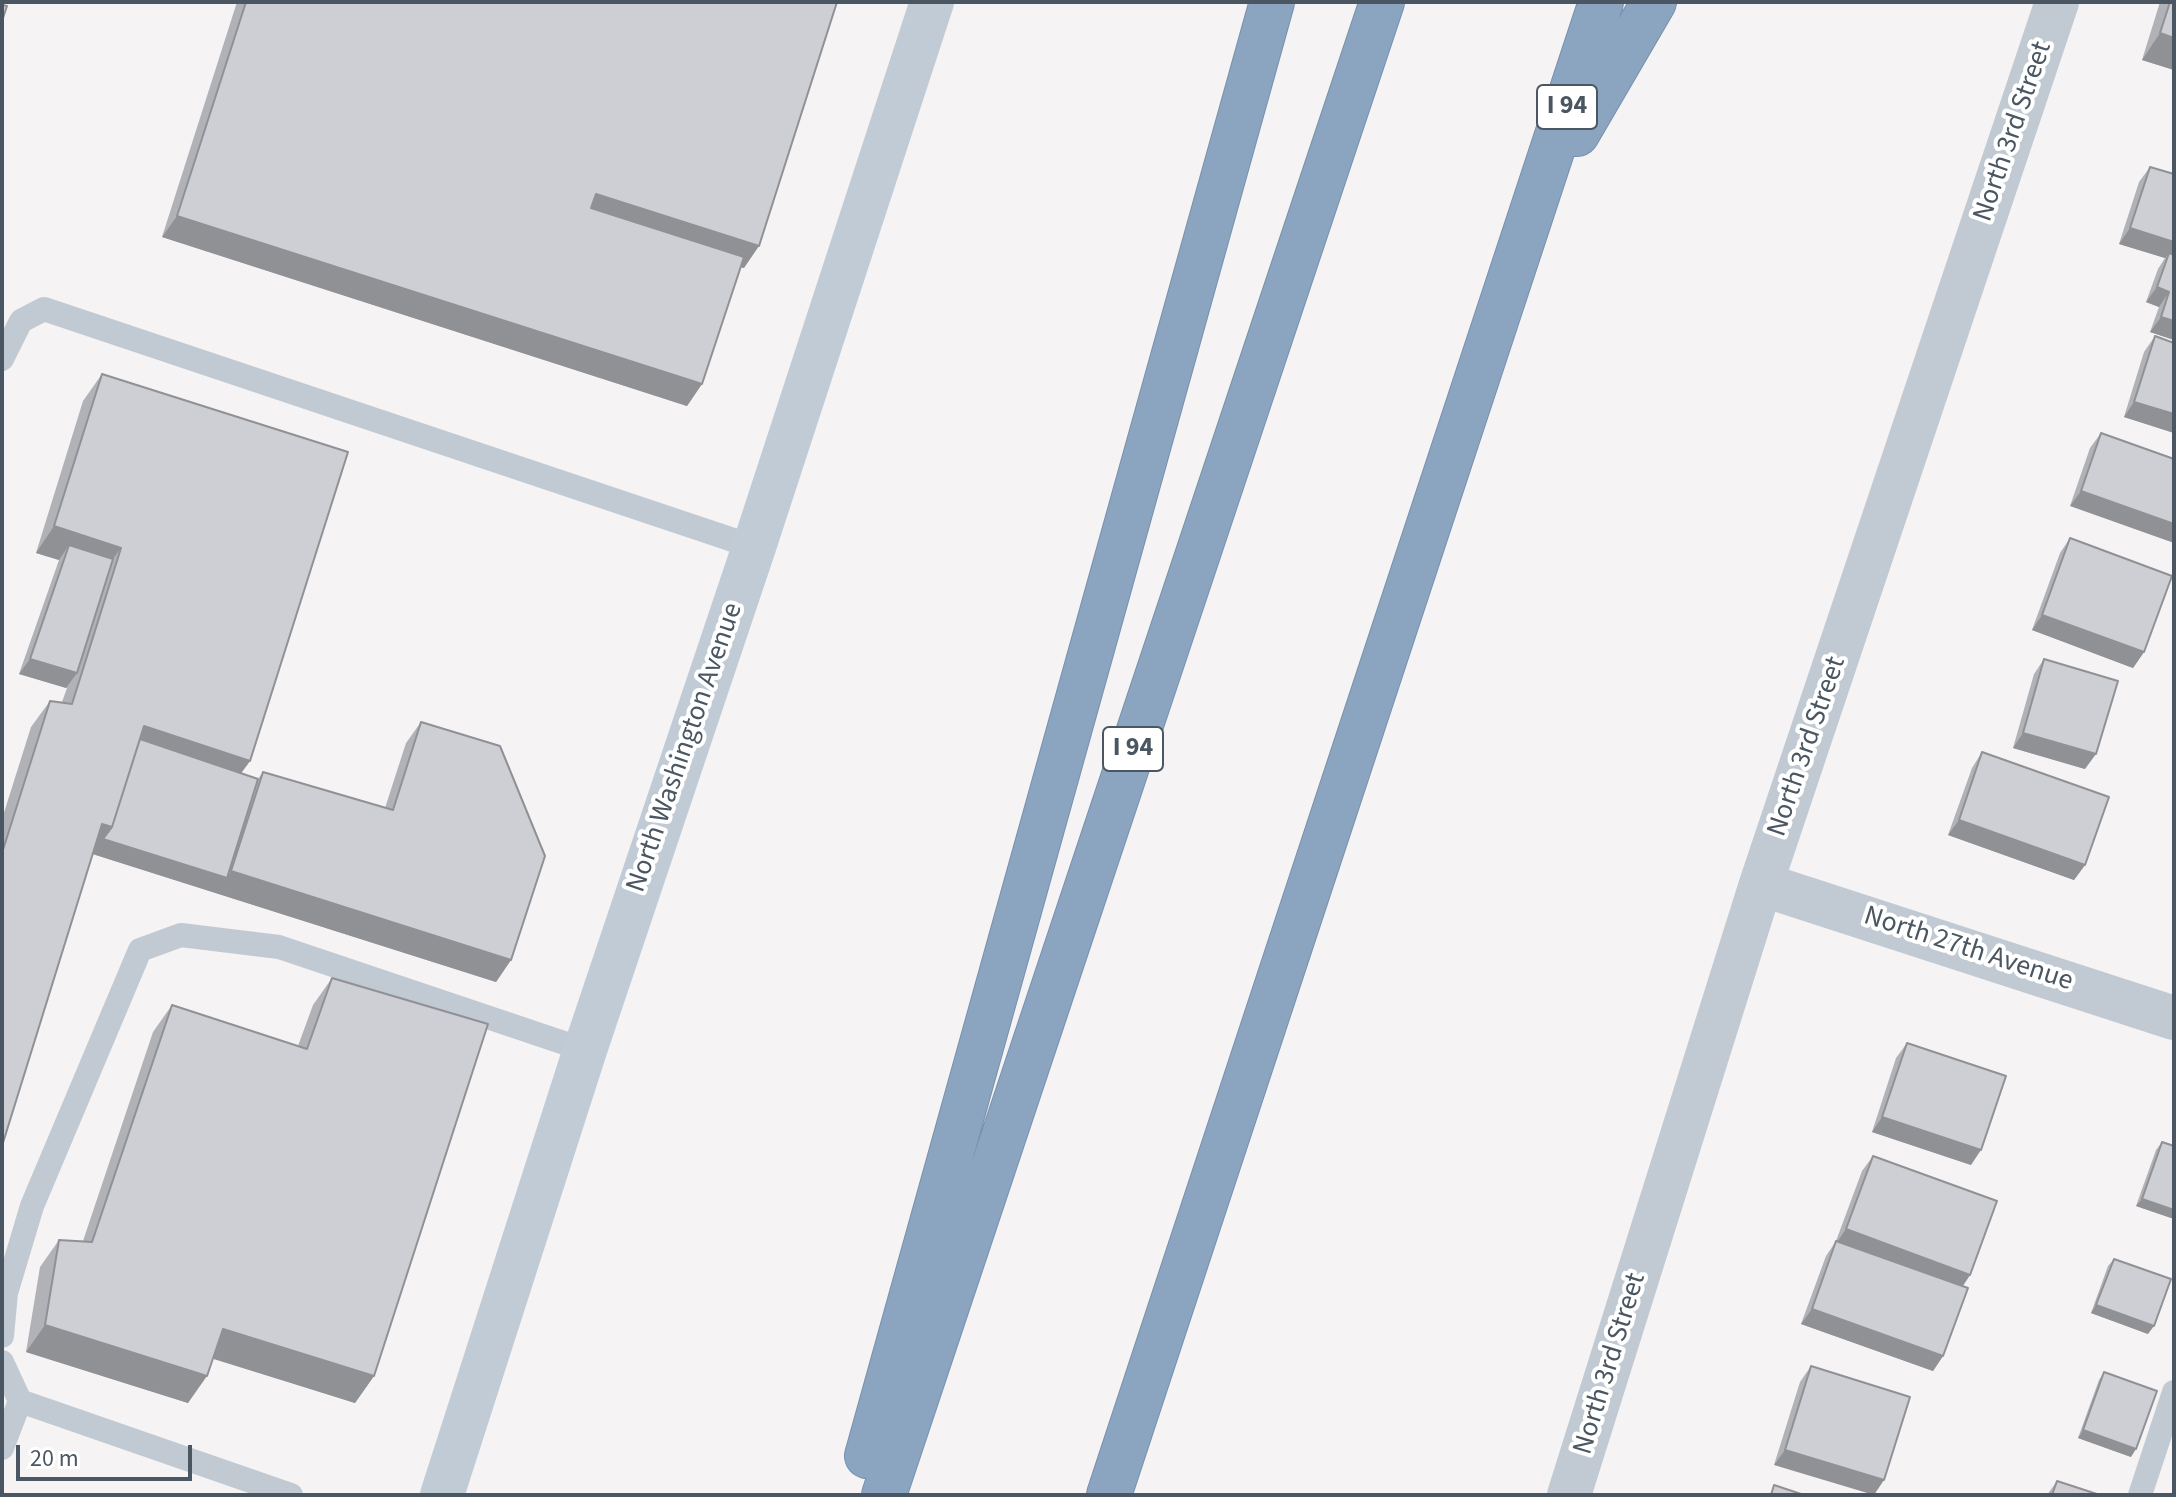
<!DOCTYPE html>
<html>
<head>
<meta charset="utf-8">
<style>
	body { margin:0 }
	#map { position:relative; width:2176px; height:1497px; overflow:hidden; background:#f5f3f3; font-family:"Source Sans 3",sans-serif }
	canvas { display:block }
	.frame { position:absolute; inset:0; border:4px solid #4a5661; pointer-events:none }
	.scale { position:absolute; left:16px; top:1445px; width:176px; height:36px; box-sizing:border-box; border:4px solid #4a5661; border-top:0; padding-left:10px; font-size:24px; line-height:28px; white-space:nowrap; color:#4a5661; -webkit-text-stroke:6px #fff; paint-order:stroke }
</style>
</head>
<body>
<div id="map">
<canvas width="2176" height="1497"></canvas>
<div class="frame"></div>
<div class="scale">20 m</div>
</div>
<script>
const c = document.querySelector('canvas').getContext('2d');
c.lineJoin = 'round';
const poly = rows => new Path2D(rows.map(r => 'M' + r).join(''));
function trace(path, color, width, dash) { c.strokeStyle = color; c.lineWidth = width; c.lineCap = dash ? 'butt' : 'round'; c.setLineDash(dash || []); c.stroke(path); }
function fill(path, color) { c.fillStyle = color; c.fill(path, 'evenodd'); }
function drawText(font, color, halo, rows, align = 'center') {
  c.font = font + ' "Source Sans 3",sans-serif'; c.lineWidth = 8; c.setLineDash([]); c.textBaseline = 'middle'; c.strokeStyle = halo; c.fillStyle = color; for (const [text, x, y, turn = 0] of rows) {
    c.save(); c.translate(x, y); c.rotate((+turn || 0) * Math.PI / 180); c.textAlign = isNaN(turn) ? turn : align; if (halo) c.strokeText(text, 0, 0); c.fillText(text, 0, 0); c.restore();
  }
}
const highway = poly([
	[1577,134,1654,2],
	[867,1456,1272,2],
	[884,1495,1382,2],
	[1109,1495,1601,2]
]);
trace(highway, '#7690ad', 46);
trace(poly([
	[2,359,21,321,44,309,754,547],
	[2,1336,6,1293,32,1206,140,950,181,935,279,947,585,1050],
	[2,1362,20,1401],
	[2,1448,20,1401,291,1495],
	[2140,1495,2174,1392]
]), '#c1cad2', 24);
trace(poly([
	[1761,884,2174,1018],
	[1569,1495,1761,884,2057,2]
]), '#c1cad2', 44);
trace(poly([
	[442,1495,585,1050,754,547,932,2]
]), '#c1cbd6', 44);
trace(highway, '#8ba5c1', 44);
fill(poly([
	[237,2,837,2,744,268,740,267,702,384,687,406,162,237],
	[2160,2,2174,2,2174,70,2142,60],
	[2150,167,2174,174,2174,340,2150,332,2159,307,2146,302,2158,269,2165,258,2119,244,2139,182],
	[2155,336,2174,433,2124,417,2144,352],
	[102,374,250,761,241,773,258,779,263,772,385,808,406,743,421,722,511,960,496,982,93,854,2,1146,2,819,31,727,50,701,62,702,67,688,19,674,59,560,36,553,83,401],
	[2101,433,2174,459,2070,506,2090,448],
	[2070,538,2144,652,2133,668,2032,630,2060,553],
	[2044,659,2085,769,2013,748,2034,674],
	[1982,752,2085,865,2074,880,1948,835,1972,768],
	[332,978,374,1376,355,1403,213,1358,188,1403,26,1352,40,1267,59,1240,83,1241,153,1032,172,1005,298,1046,313,1005],
	[1907,1043,1971,1165,1872,1132,1896,1058],
	[2162,1142,2174,1219,2136,1206,2156,1150],
	[1873,1156,1970,1275,1963,1286,1943,1356,1933,1371,1801,1324,1826,1256,1836,1241,1862,1171],
	[2114,1259,2148,1334,2091,1313,2108,1266],
	[1811,1366,1910,1397,1774,1465,1800,1382],
	[2104,1372,2131,1457,2078,1438,2099,1380],
	[2057,1481,2100,1495,2047,1495]
]), '#b0b2b7');
fill(poly([
	[2160,33,2174,38,2174,70,2142,60],
	[596,194,759,246,744,268,581,216],
	[177,216,702,384,687,406,162,237],
	[2130,228,2174,242,2174,261,2169,253,2165,258,2119,244],
	[2157,287,2169,292,2159,307,2146,302],
	[2161,317,2174,321,2174,340,2150,332],
	[2134,402,2174,414,2174,433,2124,417],
	[2081,491,2174,524,2174,543,2070,506],
	[54,526,121,548,102,574,69,545,59,560,36,553],
	[2042,615,2144,652,2133,668,2032,630],
	[30,659,77,673,66,688,19,674],
	[144,726,250,761,231,787,131,755],
	[2023,733,2096,754,2085,769,2013,748],
	[1959,820,2085,865,2074,880,1948,835],
	[102,824,227,878,231,871,511,960,496,982,83,851],
	[1882,1117,1981,1150,1971,1165,1872,1132],
	[2142,1199,2174,1210,2174,1219,2136,1206],
	[1846,1229,1970,1275,1960,1290,1835,1245],
	[2096,1305,2154,1326,2148,1334,2091,1313],
	[1812,1309,1943,1356,1933,1371,1801,1324],
	[45,1325,207,1376,188,1403,26,1352],
	[223,1329,374,1376,355,1403,204,1356],
	[2083,1430,2136,1449,2131,1457,2078,1438],
	[1785,1450,1884,1480,1874,1495,1774,1465]
]), '#909195');
const building = poly([
	[246,2,837,2,759,246,596,194,591,208,744,257,702,384,177,216,246,2],
	[2170,2,2174,2,2174,38,2160,33,2170,2],
	[2,5,7,6,2,21,2,5],
	[2150,167,2174,174,2174,242,2130,228,2150,167],
	[2169,253,2174,255,2174,321,2161,317,2169,292,2157,287,2169,253],
	[2155,336,2174,343,2174,414,2134,402,2155,336],
	[102,374,348,452,250,761,144,726,112,827,102,824,2,1146,2,853,50,701,72,704,121,548,54,526,102,374],
	[2101,433,2174,459,2174,524,2081,491,2101,433],
	[2070,538,2172,576,2144,652,2042,615,2070,538],
	[69,545,113,559,77,673,30,659,69,545],
	[2044,659,2118,681,2096,754,2023,733,2044,659],
	[421,722,500,746,545,856,511,960,231,871,263,772,393,810,421,722],
	[140,739,258,779,227,878,103,839,112,827,140,739],
	[1982,752,2109,797,2085,865,1959,820,1982,752],
	[332,978,488,1024,374,1376,223,1329,207,1376,45,1325,59,1240,92,1242,172,1005,307,1049,332,978],
	[1907,1043,2006,1076,1981,1150,1882,1117,1907,1043],
	[2162,1142,2174,1146,2174,1210,2142,1199,2162,1142],
	[1873,1156,1997,1201,1970,1275,1846,1229,1873,1156],
	[1836,1241,1968,1288,1943,1356,1812,1309,1836,1241],
	[2114,1259,2171,1279,2154,1326,2096,1305,2114,1259],
	[1811,1366,1910,1397,1884,1480,1785,1450,1811,1366],
	[2104,1372,2157,1391,2136,1449,2083,1430,2104,1372],
	[2057,1481,2100,1495,2052,1495,2057,1481],
	[1774,1485,1804,1495,1771,1495,1774,1485]
]);
fill(building, '#cdcfd5');
trace(building, '#909195', 2);
for (const [x, y, w] of [
	[1567,107,60],
	[1133,749,60]
]) { const box = new Path2D(); box.roundRect(x - w / 2, y - 22, w, 44, 6); c.fillStyle = '#fff'; c.fill(box); trace(box, '#4a5661', 2); }
drawText('bold 26px', '#4a5661', null, [
	["I 94",1567,107],
	["I 94",1133,749]
]);
drawText('28px', '#4a5661', '#fff', [
	["North 3rd Street",2014,132,-71],
	["North 3rd Street",1808,747,-71],
	["North Washington Avenue",686,748,-71],
	["North 27th Avenue",1968,950,18],
	["North 3rd Street",1611,1364,-73]
]);
</script>
</body>
</html>
